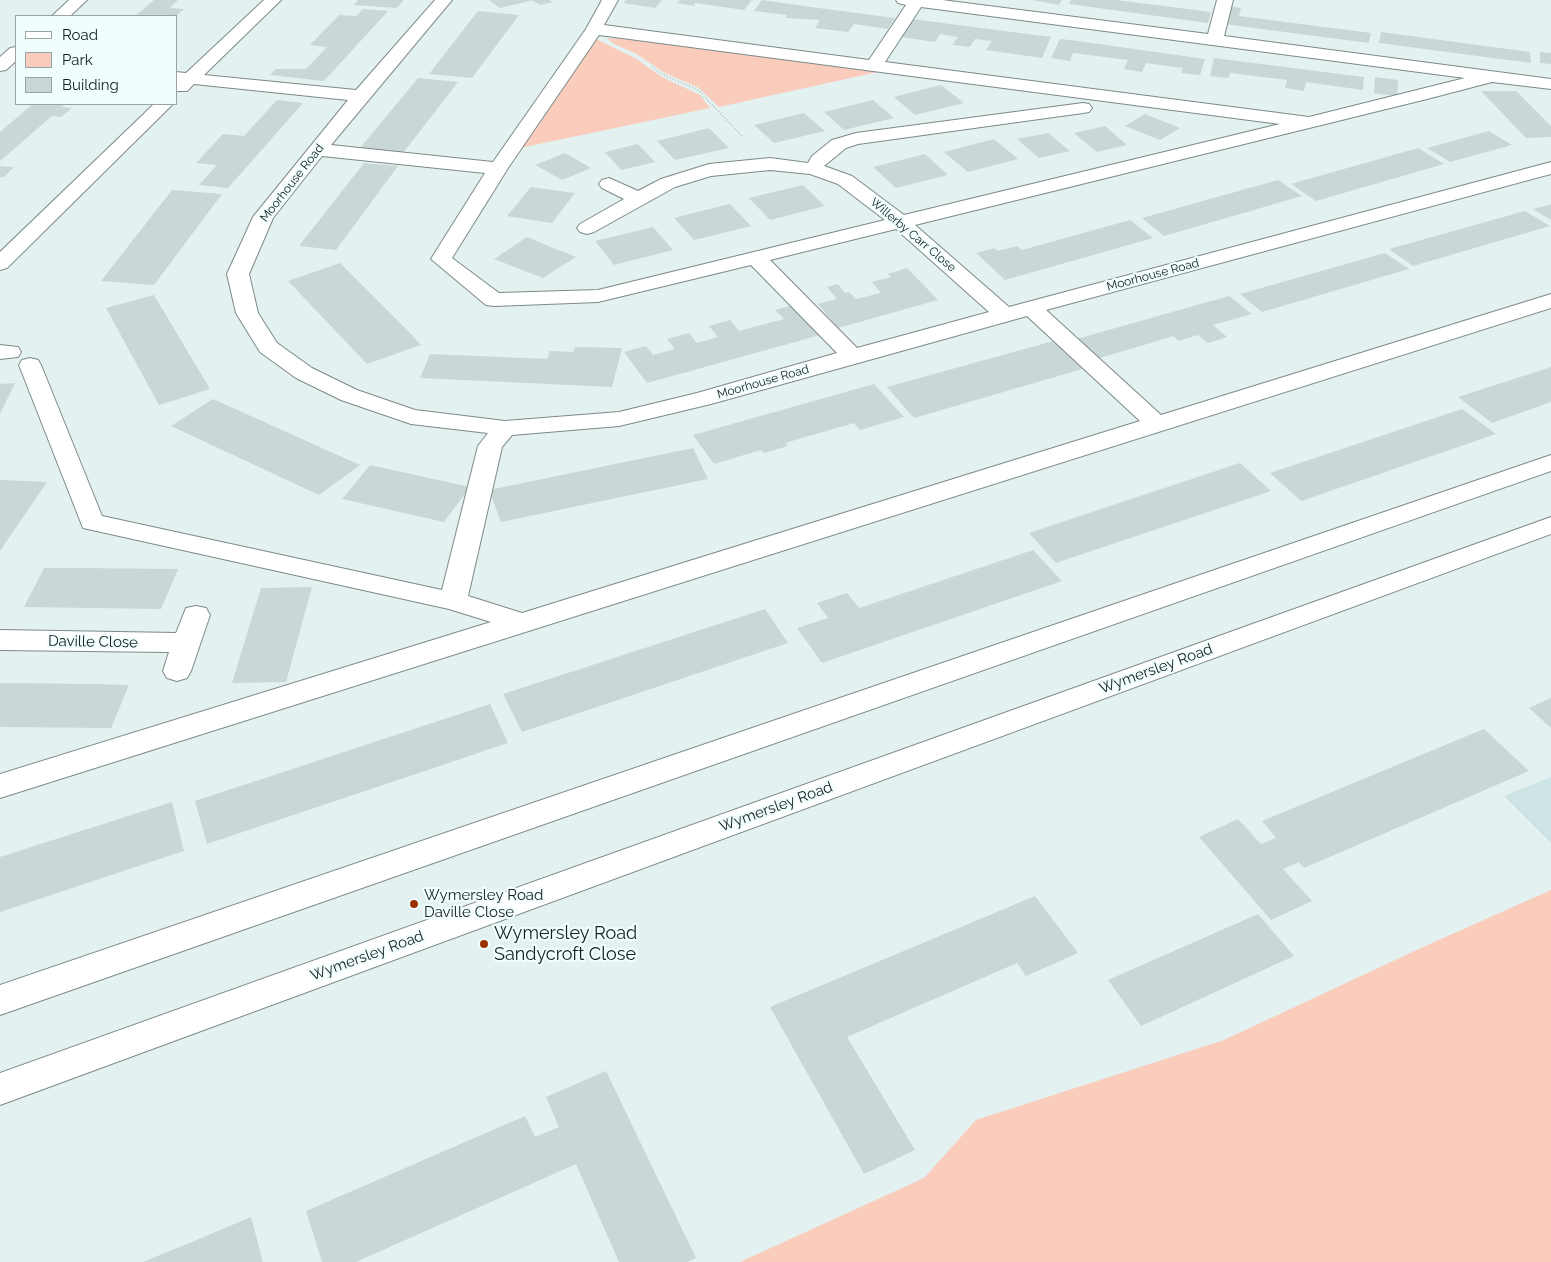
<!DOCTYPE html>
<html>
<head>
<meta charset="utf-8">
<style>
	body { margin:0 }
	#map { position:relative; width:1551px; height:1262px; overflow:hidden; background:#e3f1f0; font-family:Raleway,sans-serif }
	canvas { display:block }
	.legend { position:absolute; left:15px; top:15px; width:162px; height:90px; box-sizing:border-box; background:#f0fefe; border:1px solid #9aa4a4; margin:0; padding:6px 9px; list-style:none; font-size:15px; color:#181d1d }
	.legend li { display:flex; align-items:center; gap:10px; height:25px }
	.legend b { width:25px; border:1px solid #9aa4a4 }
</style>
</head>
<body>
<div id="map">
<canvas width="1551" height="1262"></canvas>
<ul class="legend">
<li><b style="height:6px;background:#fff"></b>Road</li>
<li><b style="height:14px;background:#f9ccbc"></b>Park</li>
<li><b style="height:14px;background:#cad7d7"></b>Building</li>
</ul>
</div>
<script>
const c = document.querySelector('canvas').getContext('2d');
c.lineJoin = 'round';
function fill(path, color) { c.fillStyle = color; c.fill(path, 'evenodd'); }
const poly = rows => new Path2D(rows.map(r => 'M' + r).join(''));
function trace(path, color, width, dash) { c.strokeStyle = color; c.lineWidth = width; c.lineCap = dash ? 'butt' : 'round'; c.setLineDash(dash || []); c.stroke(path); }
function drawText(font, color, halo, rows, align = 'center') {
  c.font = font + ' Raleway,sans-serif'; c.lineWidth = 4.5; c.setLineDash([]); c.textBaseline = 'middle'; c.strokeStyle = halo; c.fillStyle = color; for (const [text, x, y, turn = 0] of rows) {
    c.save(); c.translate(x, y); c.rotate((+turn || 0) * Math.PI / 180); c.textAlign = isNaN(turn) ? turn : align; if (halo) c.strokeText(text, 0, 0); c.fillText(text, 0, 0); c.restore();
  }
}
fill(poly([
	[1551,777,1551,843,1504,796]
]), '#cde4e4');
fill(poly([
	[617,38,882,71,719,107,699,88,665,73,635,53,614,44,607,39],
	[596,39,635,58,662,77,700,95,710,108,520,148],
	[1551,890,1551,1262,740,1262,924,1178,976,1120,1224,1040,1421,948]
]), '#f9ccbc');
fill(poly([
	[154,0,178,0,170,8,184,9,176,16,135,16],
	[358,0,404,0,397,8,354,5],
	[489,0,530,0,530,1,500,8],
	[530,0,549,0,553,2,541,5],
	[626,0,662,0,655,8,623,3],
	[680,0,752,0,744,10,695,3,694,6,677,3],
	[762,0,811,7,895,18,888,29,854,24,848,32,815,28,820,20,785,18,787,15,754,11],
	[1032,0,1062,0,1059,5],
	[1071,0,1116,0,1211,12,1208,23,1069,4],
	[1229,6,1241,8,1239,16,1371,33,1369,43,1224,24],
	[363,9,388,11,324,81,270,75,276,69,306,69,327,47,310,45,339,15,356,16],
	[478,11,519,15,472,78,429,74],
	[912,19,1051,37,1042,58,986,50,992,41,975,39,970,47,952,45,958,37,940,34,935,42,900,37],
	[1381,32,1530,52,1531,63,1379,43],
	[1060,39,1078,41,1205,59,1200,75,1181,73,1183,68,1146,63,1142,72,1124,69,1128,60,1073,53,1070,61,1051,58],
	[1540,52,1551,53,1551,64,1540,63],
	[1214,58,1364,77,1363,90,1306,82,1304,91,1285,88,1287,80,1230,73,1228,78,1210,76],
	[1375,77,1398,80,1397,96,1374,93],
	[418,78,458,82,403,153,360,148],
	[941,85,964,103,915,115,894,97],
	[1481,91,1516,91,1551,126,1551,137,1526,138],
	[277,100,303,103,228,188,199,185,217,165,196,163,223,134,244,136],
	[873,100,894,118,844,130,824,112],
	[33,104,65,104,62,107,72,108,61,117,52,116,0,161,0,132],
	[804,113,825,131,774,143,754,125],
	[1145,114,1180,128,1160,140,1125,126],
	[1105,126,1127,145,1097,152,1074,133],
	[709,128,729,148,675,160,657,141],
	[1489,131,1512,145,1450,162,1427,148],
	[1048,133,1070,151,1039,158,1017,139],
	[994,139,1018,159,968,172,944,152],
	[638,144,655,162,621,170,605,152],
	[1418,148,1444,164,1316,201,1291,184],
	[565,153,591,168,562,180,535,165],
	[925,154,948,175,896,188,873,167],
	[364,163,398,166,336,250,299,246],
	[0,166,14,167,4,177,0,177],
	[1278,180,1302,196,1164,236,1142,218],
	[803,185,825,206,770,220,749,198],
	[531,187,575,193,552,223,507,216],
	[172,190,222,194,154,285,101,281],
	[730,204,751,226,694,240,674,218],
	[1551,204,1551,220,1533,209,1549,205],
	[1525,211,1550,226,1413,266,1389,249],
	[1130,220,1153,238,1005,280,976,253,994,248,998,251,1017,246,1022,250],
	[653,227,673,250,614,265,595,241],
	[527,237,551,247,576,257,543,278,494,259],
	[1385,253,1409,269,1262,312,1240,294],
	[340,263,411,334,421,345,367,364,288,281],
	[907,268,938,300,838,328,818,304,837,299,827,287,838,284,845,293,849,292,856,299,881,293,872,282,891,277,888,274],
	[154,295,210,389,159,405,106,308],
	[1229,296,1252,314,1213,325,1227,337,1208,343,1198,335,1178,341,1174,336,1093,360,1073,340],
	[796,304,824,334,647,383,624,352,646,346,653,355,675,349,667,339,689,333,697,343,718,337,709,326,730,320,739,331,784,319,775,310],
	[1057,340,1086,368,914,418,887,387],
	[575,347,622,348,612,387,420,378,430,354,547,359,550,351,573,352],
	[1551,367,1551,402,1492,423,1458,397],
	[15,383,0,414,0,384],
	[874,384,904,417,860,430,854,423,785,443,788,446,764,453,761,450,714,464,693,435],
	[213,399,322,448,360,465,319,495,171,426],
	[1462,409,1496,434,1301,501,1270,473],
	[693,448,708,479,501,522,489,490],
	[1240,463,1271,491,1056,563,1029,533],
	[370,465,470,487,444,522,342,499],
	[0,480,47,482,0,551],
	[1033,550,1062,581,822,663,797,628,828,618,817,603,847,593,859,608],
	[44,568,78,568,178,569,161,609,24,607],
	[312,587,286,682,232,683,261,588],
	[765,609,788,643,522,732,503,694],
	[0,683,94,684,129,685,111,728,0,727],
	[1551,698,1551,728,1529,708],
	[490,704,508,743,207,844,195,801],
	[1484,729,1529,771,1304,868,1299,862,1283,869,1312,901,1271,920,1199,837,1238,819,1261,844,1276,838,1262,821],
	[172,802,184,851,0,912,0,857],
	[1035,896,1078,953,1026,976,1017,963,847,1037,915,1150,864,1174,770,1007],
	[1258,914,1294,956,1141,1026,1108,980],
	[606,1071,696,1258,687,1262,619,1262,576,1164,356,1262,322,1262,306,1211,525,1116,535,1137,559,1127,546,1097],
	[251,1217,263,1262,143,1262,192,1242]
]), '#cad7d7');
const minor = poly([
	[69,0,87,0,70,16,52,16,69,0],
	[264,0,281,0,204,75,356,90,435,0,452,0,331,145,493,162,586,29,602,0,618,0,604,25,869,60,906,5,898,3,896,0,942,0,1208,34,1217,0,1233,0,1224,36,1551,79,1551,89,1492,82,1427,99,915,225,1009,307,1551,162,1551,174,1046,310,1161,415,1551,294,1551,308,0,798,0,774,491,622,449,609,83,528,19,365,22,360,30,358,38,360,41,365,102,516,442,590,478,446,488,433,411,424,341,400,296,378,260,352,236,313,227,274,253,217,348,100,194,84,187,91,176,91,176,72,186,73,264,0],
	[921,7,1465,78,1309,117,885,62,921,7],
	[599,35,873,71,1280,124,904,215,852,176,824,166,846,148,858,144,1083,113,1089,112,1092,108,1089,104,1083,103,856,133,832,140,812,156,808,163,770,158,709,164,661,179,638,191,609,178,602,180,599,184,602,188,624,199,580,224,577,228,580,232,587,234,594,232,675,187,711,176,770,170,810,174,838,184,885,220,598,290,499,293,452,258,508,168,599,35],
	[322,156,485,173,431,259,486,305,494,306,598,302,751,265,837,353,697,393,619,412,505,421,415,410,357,390,312,368,277,343,258,313,249,274,273,218,322,156],
	[896,229,989,312,857,348,770,260,896,229],
	[1027,316,1140,421,522,613,468,596,502,447,512,435,619,426,711,404,1027,316],
	[16,47,16,61,6,70,0,71,0,57,10,48,16,47],
	[154,104,173,104,7,268,0,270,0,252,154,104],
	[0,345,18,347,21,352,18,357,0,359,0,345],
	[1551,455,1551,471,0,1015,0,985,1551,455],
	[1551,517,1551,534,0,1105,0,1073,1551,517],
	[196,606,206,608,210,615,191,671,187,678,177,681,167,678,163,671,169,652,0,650,0,630,176,633,186,608,196,606]
]);
trace(minor, '#7d8a89', 2);
trace(poly([
	[652,67,664,75,698,90,743,137]
]), '#97a2a1', 2, [0.5, 2.5]);
fill(minor, '#fff');
for (const [x, y, r, color] of [
	[414,904,5,"#973300"],
	[484,944,5,"#973300"]
]) { const dot = new Path2D(); dot.arc(x, y, r, 0, 2 * Math.PI); c.fillStyle = color; c.fill(dot); trace(dot, '#f0fefe', 2); }
drawText('12px', '#181d1d', '#f0fefe', [
	["Moorhouse Road",292,183,-52],
	["Willerby Carr Close",913,235,40],
	["Moorhouse Road",1153,275,-15],
	["Moorhouse Road",763,382,-16]
]);
drawText('15px', '#181d1d', '#f0fefe', [
	["Daville Close",93,642,1],
	["Wymersley Road",1156,669,-20],
	["Wymersley Road",776,807,-20],
	["Wymersley Road",367,956,-20]
]);
drawText('15px', '#181d1d', '#f0fefe', [
	["Wymersley Road",424,895],
	["Daville Close",424,912]
], 'left');
drawText('18px', '#181d1d', '#f0fefe', [
	["Wymersley Road",494,934],
	["Sandycroft Close",494,955]
], 'left');
</script>
</body>
</html>
